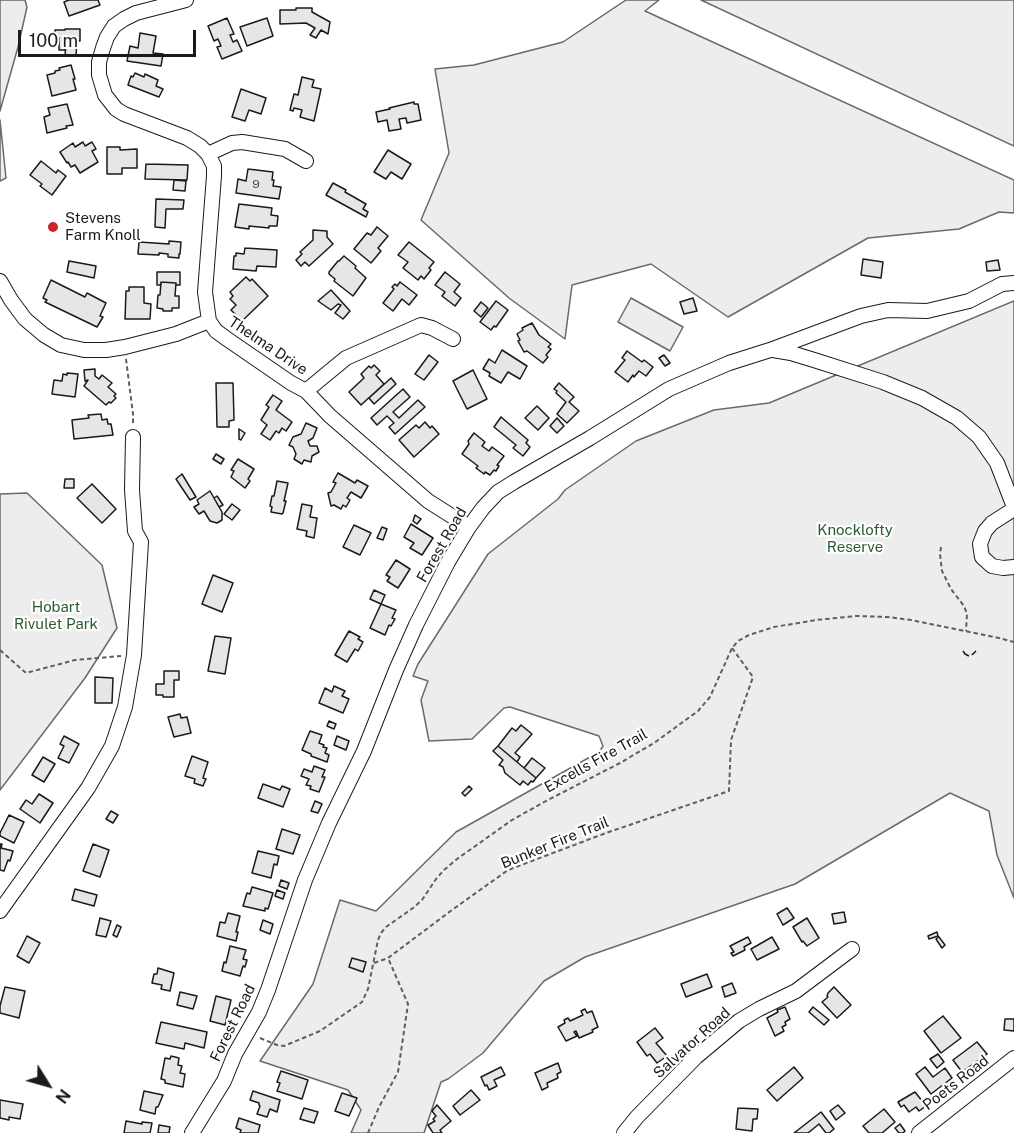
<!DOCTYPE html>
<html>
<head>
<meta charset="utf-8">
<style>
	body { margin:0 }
	#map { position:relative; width:1014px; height:1133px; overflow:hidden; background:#fff; font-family:"Public Sans",sans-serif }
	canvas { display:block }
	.north { position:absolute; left:18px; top:1055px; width:60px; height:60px; -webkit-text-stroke:4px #fff; paint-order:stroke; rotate:127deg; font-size:16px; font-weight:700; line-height:24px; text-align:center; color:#1a1a1a }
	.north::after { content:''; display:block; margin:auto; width:21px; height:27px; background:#1a1a1a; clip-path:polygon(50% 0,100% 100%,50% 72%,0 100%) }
	.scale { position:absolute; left:18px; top:30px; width:178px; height:27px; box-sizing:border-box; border:3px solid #1a1a1a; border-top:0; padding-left:8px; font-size:18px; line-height:21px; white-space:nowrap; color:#1a1a1a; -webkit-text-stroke:4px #fff; paint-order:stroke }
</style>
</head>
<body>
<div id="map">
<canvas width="1014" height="1133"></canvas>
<div class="north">N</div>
<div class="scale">100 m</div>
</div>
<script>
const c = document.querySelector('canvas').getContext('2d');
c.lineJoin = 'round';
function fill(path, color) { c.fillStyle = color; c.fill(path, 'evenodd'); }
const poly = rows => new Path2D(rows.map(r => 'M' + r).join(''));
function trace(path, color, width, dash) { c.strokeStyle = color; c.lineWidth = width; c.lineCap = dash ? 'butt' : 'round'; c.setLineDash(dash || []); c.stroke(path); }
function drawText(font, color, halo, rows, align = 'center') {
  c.font = font + ' "Public Sans",sans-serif'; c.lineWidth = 4.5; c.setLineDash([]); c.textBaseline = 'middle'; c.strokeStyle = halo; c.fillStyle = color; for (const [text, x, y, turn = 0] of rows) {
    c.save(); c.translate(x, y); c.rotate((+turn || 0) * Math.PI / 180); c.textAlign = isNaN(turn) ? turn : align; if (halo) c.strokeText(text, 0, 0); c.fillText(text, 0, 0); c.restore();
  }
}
const built = poly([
	[0,0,25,0,27,7,18,47,0,111,0,0],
	[626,0,659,0,645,11,1014,180,1014,213,999,212,959,229,868,238,728,317,651,264,572,285,565,339,509,298,421,220,449,153,435,69,474,65,563,42,626,0],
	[701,0,1014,0,1014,146,701,0],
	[0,120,6,178,0,181,0,120],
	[631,298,683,327,670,351,618,322,631,298],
	[1014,301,1014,898,997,855,989,811,950,793,795,884,585,957,544,981,483,1053,448,1079,441,1082,424,1133,351,1133,361,1110,348,1090,260,1061,313,984,340,900,376,911,456,832,599,752,603,746,599,736,510,707,504,708,472,739,429,741,421,700,428,681,413,676,418,664,488,554,558,499,565,490,636,441,714,410,769,403,1014,301],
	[27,493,102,565,117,628,85,678,0,790,0,494,27,493]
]);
fill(built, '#ededed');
trace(built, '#6a6a6a', 1.5);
const building = poly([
	[69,0,98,0,100,5,69,16,64,2,69,0],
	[296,8,312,8,312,12,330,22,328,34,321,30,316,38,310,35,315,28,306,23,280,24,280,10,296,10,296,8],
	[227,18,234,34,230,35,233,42,237,40,242,51,222,59,217,47,221,46,218,39,214,41,208,26,227,18],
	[267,18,273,36,247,46,240,27,267,18],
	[65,29,80,29,80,41,73,40,73,44,65,44,65,50,59,50,59,38,55,38,55,30,65,30,65,29],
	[140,33,156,36,153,53,163,54,161,66,127,61,130,46,138,48,140,33],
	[73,41,77,41,76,56,65,55,66,45,73,45,73,41],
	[71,65,75,79,73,79,76,90,52,96,47,75,55,73,55,71,60,70,59,68,71,65],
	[135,73,144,77,145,74,158,80,156,86,163,89,159,97,128,85,131,76,133,77,135,73],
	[302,77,314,80,312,87,321,89,314,121,300,117,302,110,294,108,293,111,290,110,294,94,298,95,302,77],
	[241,89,266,98,261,114,249,110,245,121,232,117,241,89],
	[414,102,414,104,418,104,421,120,407,123,406,118,399,119,401,129,389,131,387,120,378,122,376,112,390,109,389,108,414,102],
	[67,104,73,125,66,126,67,128,47,133,44,117,50,115,48,108,67,104],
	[83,142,85,146,92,142,96,149,92,151,98,162,80,173,75,165,71,167,68,162,67,163,60,152,73,143,75,147,83,142],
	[107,147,120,147,120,150,137,149,137,168,122,168,122,174,107,174,107,147],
	[388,150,411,164,402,179,391,172,386,179,374,172,388,150],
	[41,161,56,173,58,170,66,176,52,195,40,186,42,184,30,175,41,161],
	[146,164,188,165,187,180,145,179,146,164],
	[248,169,273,172,272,180,274,180,273,186,281,187,279,199,236,193,238,179,246,181,248,169],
	[174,180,186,181,185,191,173,190,174,180],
	[333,183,346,190,345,192,366,204,363,209,368,212,366,217,326,195,333,183],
	[156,199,184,200,183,209,166,209,165,228,155,227,156,199],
	[239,204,272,208,271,215,278,216,277,226,269,226,269,228,249,226,249,229,235,227,239,204],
	[377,227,388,236,378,248,381,251,371,263,354,249,367,233,371,235,377,227],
	[313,230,327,231,327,237,333,244,309,266,305,262,301,266,296,260,302,254,300,252,313,240,313,230],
	[169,241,181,242,180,254,179,254,179,258,168,257,168,254,159,253,159,255,138,254,139,242,169,244,169,241],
	[409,242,434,262,429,268,431,270,424,279,421,276,418,280,403,268,408,262,398,255,409,242],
	[245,248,277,250,276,267,257,266,256,271,233,269,234,256,236,256,236,253,244,254,245,248],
	[344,256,356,266,355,268,366,278,353,296,334,281,335,279,329,274,329,272,338,261,339,261,344,256],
	[863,259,883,262,881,278,861,275,863,259],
	[998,260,1000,270,987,271,986,262,998,260],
	[69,261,96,266,94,278,67,272,69,261],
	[157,272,180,272,180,285,176,285,176,283,161,282,161,285,157,285,157,272],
	[445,272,460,284,454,292,461,298,455,306,442,296,445,292,435,285,445,272],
	[246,277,250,281,252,279,268,296,242,321,231,310,236,305,230,299,233,296,230,292,246,277],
	[51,280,85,297,87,293,106,303,100,316,103,317,97,327,45,302,47,300,43,298,51,280],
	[161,282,176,283,175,296,179,296,179,308,172,308,172,311,163,311,163,309,157,308,158,295,160,295,161,282],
	[400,282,417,295,409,305,402,299,393,311,383,303,394,289,392,287,395,284,397,286,400,282],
	[129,287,144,287,144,303,151,304,150,319,125,319,126,291,129,291,129,287],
	[331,290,350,311,343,319,335,313,341,305,338,304,331,310,318,301,331,290],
	[693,298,697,311,684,314,680,302,693,298],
	[496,301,508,310,496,327,494,326,491,330,480,322,496,301],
	[481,302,488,308,481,317,474,311,481,302],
	[532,323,539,335,551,344,548,347,551,349,546,355,548,357,543,363,527,351,524,352,518,341,520,340,517,334,523,330,522,328,532,323],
	[502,350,527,366,520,379,508,372,501,383,489,376,490,373,483,369,489,359,495,363,502,350],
	[627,351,642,362,644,360,653,367,646,376,639,371,634,377,633,375,628,382,615,372,625,360,622,358,627,351],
	[429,355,438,362,424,380,415,374,429,355],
	[664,355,670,363,665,366,659,358,664,355],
	[374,365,380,371,376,375,384,384,361,405,349,392,364,378,361,374,369,366,371,368,374,365],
	[95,369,95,376,99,379,102,375,112,383,108,387,116,394,114,396,116,398,111,403,109,402,106,405,84,386,88,380,85,381,84,370,95,369],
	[473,370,487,399,467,409,453,381,473,370],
	[67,373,78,374,75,397,52,394,54,380,62,381,63,374,67,375,67,373],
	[391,378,396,384,374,404,369,398,391,378],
	[216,383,233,383,234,420,229,421,229,427,217,427,216,383],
	[559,383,574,397,569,402,579,411,567,423,557,414,566,402,556,393,557,391,554,389,559,383],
	[403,389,410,397,393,412,399,418,418,400,425,407,395,434,389,427,394,423,387,416,377,425,371,418,403,389],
	[273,395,282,401,276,410,292,422,286,431,282,428,279,433,276,431,270,440,261,434,267,425,261,420,269,407,266,405,273,395],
	[537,406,549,418,538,430,525,418,537,406],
	[101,414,102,420,107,419,108,424,111,424,113,435,74,439,72,420,89,418,88,415,101,414],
	[501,417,528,440,526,443,530,447,523,456,513,448,516,445,494,427,501,417],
	[557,418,564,426,557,433,550,426,557,418],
	[425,422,430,428,432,426,439,434,414,457,399,440,416,425,419,428,425,422],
	[306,423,317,428,313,438,308,441,310,446,317,446,319,452,312,456,311,462,304,460,302,464,294,459,296,454,293,447,289,445,293,437,301,434,306,423],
	[239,429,245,433,241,440,239,439,239,429],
	[474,433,485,442,482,446,489,451,492,447,504,456,497,465,499,466,496,471,494,470,490,475,485,472,484,474,476,468,478,466,462,454,469,444,468,441,474,433],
	[216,454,224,459,221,464,213,459,216,454],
	[238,459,254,469,248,479,250,481,245,488,231,477,234,471,231,470,238,459],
	[338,473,355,483,357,480,368,486,361,498,351,492,347,498,350,500,346,507,343,505,341,509,334,505,331,506,328,493,331,492,336,483,333,482,338,473],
	[182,474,196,497,190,500,176,479,182,474],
	[65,479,74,479,74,488,64,488,65,479],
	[277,481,288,483,284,501,286,501,283,513,282,514,271,512,272,507,270,506,272,496,274,496,277,481],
	[92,484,116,509,102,523,77,498,92,484],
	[210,491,222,512,222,520,217,523,210,521,204,511,199,514,194,507,199,504,197,500,210,491],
	[217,496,223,505,219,507,214,498,217,496],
	[232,504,240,510,232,520,224,514,232,504],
	[302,504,312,506,310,517,317,518,314,538,306,536,307,531,297,529,302,504],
	[415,515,421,519,417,524,413,521,415,515],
	[411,524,433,538,422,555,410,548,414,543,404,537,411,524],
	[354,525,371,533,360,555,343,547,354,525],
	[382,527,387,529,383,540,377,538,382,527],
	[396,560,410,569,398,588,387,581,390,577,386,575,396,560],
	[213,575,233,583,222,612,202,604,213,575],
	[374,590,385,595,381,604,370,599,374,590],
	[381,604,396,610,392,618,395,619,391,626,389,625,385,635,370,628,381,604],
	[349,631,360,637,358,639,363,642,358,651,355,649,347,662,335,655,349,631],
	[215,636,231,638,225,674,208,671,215,636],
	[164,671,179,671,179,680,174,680,174,697,163,697,163,695,156,695,156,684,164,684,164,671],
	[95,677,113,678,112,703,95,703,95,677],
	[334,686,345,691,342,696,349,699,343,713,319,703,325,688,332,692,334,686],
	[180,714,181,718,187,717,191,733,174,737,168,717,180,714],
	[329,721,336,724,334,729,327,726,329,721],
	[521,725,532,734,515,753,520,757,517,762,498,746,512,728,516,731,521,725],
	[310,731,322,735,319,743,324,745,323,747,327,748,325,753,329,755,327,762,311,756,311,754,302,750,310,731],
	[64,736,79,744,69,763,58,758,64,746,60,744,64,736],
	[337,736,349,741,346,750,334,745,337,736],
	[498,746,536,778,533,782,531,781,528,785,523,781,520,785,505,773,503,767,499,765,503,760,493,751,498,746],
	[192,756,208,762,203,778,206,779,203,786,194,783,195,779,185,776,192,756],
	[43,757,55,764,44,782,32,775,43,757],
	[532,758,545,768,536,778,524,768,532,758],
	[314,766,325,770,322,777,325,777,319,792,310,789,311,786,306,785,309,779,301,776,304,769,312,772,314,766],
	[263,784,280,790,282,786,290,789,283,807,258,798,263,784],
	[469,786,472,789,465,796,462,793,469,786],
	[39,794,53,803,40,823,20,809,26,800,32,804,39,794],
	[315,801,322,804,318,813,311,811,315,801],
	[111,811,118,815,113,823,106,819,111,811],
	[9,815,24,822,14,843,0,836,0,833,9,815],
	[282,829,300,835,293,854,276,849,282,829],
	[0,844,2,844,1,848,13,851,10,861,8,860,4,871,0,870,0,844],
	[93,844,109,850,100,877,83,871,93,844],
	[258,851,279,856,277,865,274,864,271,878,252,873,258,851],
	[281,880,289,883,287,889,279,886,281,880],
	[252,887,273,893,268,909,265,908,265,911,243,906,247,893,250,894,252,887],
	[75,889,97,895,94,906,72,900,75,889],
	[277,890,285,893,283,899,275,896,277,890],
	[787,908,794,918,783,925,777,914,787,908],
	[844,912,846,922,834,924,832,914,844,912],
	[228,913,240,916,236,932,238,932,236,941,217,936,220,922,225,923,228,913],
	[100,918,111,921,106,937,96,935,100,918],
	[807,918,819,938,807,946,803,941,802,942,793,927,807,918],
	[263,920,273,924,270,934,260,930,263,920],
	[117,925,121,927,117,937,113,935,117,925],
	[937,932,938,936,929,939,928,936,937,932],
	[27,936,40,943,29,963,17,956,27,936],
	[748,937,751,943,744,947,745,950,733,956,731,953,734,952,730,946,748,937],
	[772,937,779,949,757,960,751,949,772,937],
	[939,937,945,945,942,948,936,939,939,937],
	[230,946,246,950,243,959,247,960,245,967,243,966,240,976,222,971,224,962,226,963,230,946],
	[352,958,366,962,363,972,349,967,352,958],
	[158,968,174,973,170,991,161,989,162,985,152,983,154,974,157,974,158,968],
	[707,974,712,987,686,997,681,984,707,974],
	[732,983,736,993,725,997,722,987,732,983],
	[5,987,25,991,19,1018,0,1013,0,1006,5,987],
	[834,987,851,1005,837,1018,822,1002,828,997,827,996,828,993,834,987],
	[180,992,197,996,193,1009,177,1005,180,992],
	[216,996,231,1000,225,1025,210,1021,216,996],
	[785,1007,790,1019,785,1022,786,1025,782,1027,784,1031,775,1036,767,1018,778,1012,777,1010,785,1007],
	[813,1007,829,1020,824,1025,809,1012,813,1007],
	[585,1009,587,1013,592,1011,598,1027,592,1030,593,1032,579,1038,576,1031,574,1032,577,1036,566,1041,558,1027,565,1023,564,1020,568,1018,570,1021,583,1015,581,1011,585,1009],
	[943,1016,961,1038,941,1053,924,1031,943,1016],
	[1005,1019,1014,1019,1014,1031,1004,1030,1005,1019],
	[161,1022,207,1032,204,1048,185,1043,184,1049,156,1043,161,1022],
	[655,1028,663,1038,656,1043,667,1056,657,1063,650,1054,647,1056,637,1042,655,1028],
	[977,1042,987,1054,962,1072,953,1060,977,1042],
	[938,1054,944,1062,937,1068,930,1059,938,1054],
	[171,1056,179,1058,178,1065,182,1066,180,1073,185,1074,183,1087,165,1083,165,1080,161,1079,165,1058,170,1059,171,1056],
	[558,1063,561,1072,557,1074,558,1078,547,1083,548,1087,542,1090,535,1073,558,1063],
	[501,1067,505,1075,494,1080,497,1086,489,1090,487,1085,485,1086,481,1077,501,1067],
	[794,1067,803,1078,777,1101,767,1090,794,1067],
	[925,1067,933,1077,945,1068,952,1078,931,1094,916,1074,925,1067],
	[281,1071,308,1080,302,1099,277,1091,280,1083,277,1082,281,1071],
	[471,1090,480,1100,460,1115,453,1106,471,1090],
	[144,1091,163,1095,158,1107,156,1107,155,1114,140,1110,144,1091],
	[253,1091,280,1100,277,1112,270,1109,267,1117,257,1114,260,1106,259,1105,259,1103,250,1100,253,1091],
	[915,1092,926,1106,919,1111,916,1107,909,1112,904,1105,901,1107,898,1102,915,1092],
	[342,1093,357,1098,349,1116,335,1111,342,1093],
	[0,1100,23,1104,20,1119,9,1117,9,1120,0,1118,0,1100],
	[437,1105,451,1121,440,1130,442,1133,433,1133,428,1125,435,1121,433,1119,436,1116,432,1111,437,1105],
	[838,1105,845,1113,836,1120,830,1111,838,1105],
	[304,1108,318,1112,314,1123,300,1119,304,1108],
	[738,1108,758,1109,757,1119,753,1119,752,1131,736,1129,738,1108],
	[884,1109,895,1122,882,1133,869,1133,863,1126,884,1109],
	[821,1112,834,1129,829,1133,826,1133,819,1124,808,1133,794,1133,821,1112],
	[239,1118,260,1125,258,1133,240,1133,241,1130,236,1128,239,1118],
	[126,1121,142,1124,142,1122,152,1123,150,1133,124,1133,126,1121],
	[900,1124,905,1131,903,1133,899,1133,895,1128,900,1124],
	[159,1125,170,1127,169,1133,158,1133,159,1125]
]);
fill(building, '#e6e6e6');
trace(building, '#1a1a1a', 1.5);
const minor = poly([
	[186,0,136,13,124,19,114,26,107,37,103,48,99,62,99,75,105,95,116,109,124,114,187,138,200,146,208,154,214,166,214,176,205,292,209,321],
	[208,154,232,143,242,142,285,149,306,161],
	[0,281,11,300,25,319,44,335,61,345,84,350,106,350,125,347,176,334,209,321,216,331,227,339,291,383,306,391,330,416,428,501,469,527],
	[773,350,791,353,814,360,883,382,922,398,957,418,979,437,997,463,1014,507],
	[306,391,346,358,421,325,432,328,453,339],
	[1014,509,992,523,985,531,980,544,982,557,992,566,1003,568,1014,567],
	[0,911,88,788,112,746,125,707,134,655,141,542,135,531,132,490,133,437],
	[192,1133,224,1081,235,1054,259,1012,268,990,305,880,329,823,364,751,396,670,416,625,448,562,469,527,483,508,498,492,514,482,590,438,669,389,729,363,770,350,861,316,888,310,927,311,969,301,1002,284,1014,283],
	[624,1133,637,1117,696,1057,739,1021,759,1009,796,991,852,949],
	[919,1133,1014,1058]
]);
trace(minor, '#1a1a1a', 16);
trace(poly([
	[126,359,133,414,133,425],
	[941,547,940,554,942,571,951,589,964,606,967,614,966,631],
	[0,650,26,673,75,660,121,656],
	[374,963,388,958,452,910,508,870,606,833,729,791,731,740,753,677,732,648],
	[260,1038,277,1045,284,1046,320,1031,362,1002,368,989,378,940,381,933,386,927,413,908,422,900,436,879,444,870,457,859,512,820,546,801,620,763,654,743,698,711,710,697,732,648,738,641,749,635,774,627,816,620,856,616,888,617,911,620,999,638,1014,642],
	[368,1133,379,1107,398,1072,408,1004,388,958]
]), '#5f5f5f', 2, [4.5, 3]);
trace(minor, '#fff', 14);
trace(poly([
	[963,651,965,654,969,656,973,654,976,651]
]), '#1a1a1a', 1.5, [8, 3]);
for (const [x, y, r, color] of [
	[53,227,6,"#c62828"]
]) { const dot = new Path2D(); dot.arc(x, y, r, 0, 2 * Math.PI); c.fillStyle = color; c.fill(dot); trace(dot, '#fff', 2); }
drawText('12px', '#4d4d4d', null, [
	["9",256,184]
]);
drawText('15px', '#1a1a1a', '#fff', [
	["Stevens",65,218],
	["Farm Knoll",65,235]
], 'left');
drawText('15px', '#1a1a1a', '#fff', [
	["Thelma Drive",268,346,34],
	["Forest Road",442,545,-60],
	["Excells Fire Trail",596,761,-29],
	["Bunker Fire Trail",555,843,-22],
	["Forest Road",233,1023,-64],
	["Salvator Road",692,1043,-42],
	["Poets Road",956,1083,-38]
]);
drawText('15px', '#2b5a34', '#fff', [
	["Knocklofty",855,530],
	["Reserve",855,547],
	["Hobart",56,607],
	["Rivulet Park",56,624]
]);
</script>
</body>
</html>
